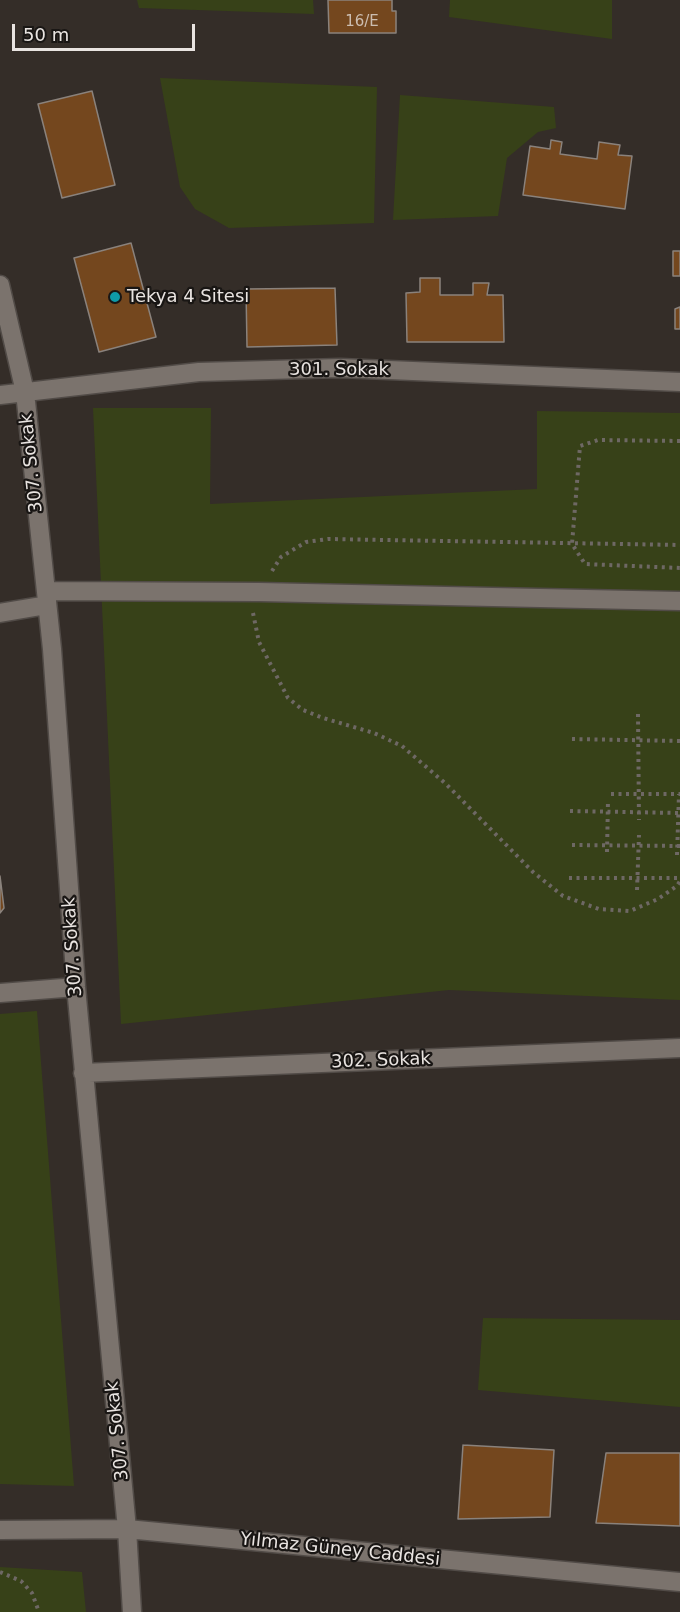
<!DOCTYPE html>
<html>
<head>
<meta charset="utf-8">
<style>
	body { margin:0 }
	#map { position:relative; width:680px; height:1612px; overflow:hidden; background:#342d28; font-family:"DejaVu Sans",sans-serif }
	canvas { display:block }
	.scale { position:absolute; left:12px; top:24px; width:183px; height:27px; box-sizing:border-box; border:3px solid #e9e4e1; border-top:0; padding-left:8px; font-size:18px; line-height:21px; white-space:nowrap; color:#e9e4e1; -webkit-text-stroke:4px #191614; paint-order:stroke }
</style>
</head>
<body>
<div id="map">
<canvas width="680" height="1612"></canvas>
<div class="scale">50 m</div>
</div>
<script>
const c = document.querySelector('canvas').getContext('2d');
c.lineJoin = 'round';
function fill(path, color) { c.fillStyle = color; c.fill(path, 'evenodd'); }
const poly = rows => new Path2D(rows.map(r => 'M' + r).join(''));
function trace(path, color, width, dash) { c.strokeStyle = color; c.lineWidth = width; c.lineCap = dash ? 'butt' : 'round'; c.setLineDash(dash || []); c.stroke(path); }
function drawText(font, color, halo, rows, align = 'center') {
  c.font = font + ' "DejaVu Sans",sans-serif'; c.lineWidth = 4.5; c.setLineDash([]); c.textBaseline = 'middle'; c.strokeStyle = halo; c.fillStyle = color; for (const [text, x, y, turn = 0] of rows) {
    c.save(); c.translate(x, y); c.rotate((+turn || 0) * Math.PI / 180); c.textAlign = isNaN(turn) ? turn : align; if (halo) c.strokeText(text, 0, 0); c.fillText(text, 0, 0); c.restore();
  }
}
fill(poly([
	[137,0,313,0,314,14,139,8],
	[450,0,612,0,612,39,449,17],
	[160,78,377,87,374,223,229,228,195,209,180,187],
	[400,95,554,107,556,128,538,132,507,158,498,216,393,220],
	[93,408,211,408,210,504,537,489,537,411,680,413,680,1000,449,990,121,1024],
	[37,1011,74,1486,0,1484,0,1014],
	[483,1318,680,1320,680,1407,478,1390],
	[0,1567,82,1572,86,1612,0,1612]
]), '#374118');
const building = poly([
	[328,0,392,0,392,11,396,11,396,33,329,33,328,0],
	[92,91,115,185,62,198,38,104,92,91],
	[551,140,562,142,560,154,597,159,599,142,620,145,618,155,632,156,625,209,523,195,530,146,550,149,551,140],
	[131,243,156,337,99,352,74,258,131,243],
	[673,251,680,251,680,276,673,276,673,251],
	[420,278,440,278,440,295,473,295,473,283,489,283,487,295,503,295,504,342,407,342,406,293,420,292,420,278],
	[335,288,337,345,247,347,246,289,335,288],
	[680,307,680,329,675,329,675,309,680,307],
	[0,876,4,908,0,913,0,876],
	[463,1445,554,1450,550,1517,458,1519,463,1445],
	[606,1453,680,1453,680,1526,596,1523,606,1453]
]);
fill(building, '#74471e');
trace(building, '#8a827c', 1.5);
const minor = poly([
	[0,285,25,392,52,649,76,987,127,1529,132,1612],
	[0,395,199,372,340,368,680,382],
	[46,591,259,592,680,601],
	[0,613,47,605],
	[0,993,76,987],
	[83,1073,680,1048],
	[0,1530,127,1529,680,1582]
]);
trace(minor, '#514b47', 21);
trace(poly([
	[680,441,598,440,580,446,572,544,585,564,680,568],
	[272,571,281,557,306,542,328,539,680,545],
	[253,613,259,642,288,698,303,710,323,718,374,733,402,746,446,784,533,872,563,896,599,909,630,911,658,899,677,886,680,881],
	[638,714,639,820],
	[572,739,680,741],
	[611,794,680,794],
	[570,811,680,813],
	[572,845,680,846],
	[607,852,608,800],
	[677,855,679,794],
	[569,878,680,878],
	[637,890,639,835],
	[0,1572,21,1581,32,1593,39,1612]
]), '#6e6864', 4, [3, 4.5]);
trace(minor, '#7b736d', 18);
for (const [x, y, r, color] of [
	[115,297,6,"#0f9aa8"]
]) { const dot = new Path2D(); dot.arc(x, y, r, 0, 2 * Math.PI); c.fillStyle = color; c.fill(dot); trace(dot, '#191614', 2); }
drawText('15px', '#ccbdb0', null, [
	["16/E",362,22]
]);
drawText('18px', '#e9e4e1', '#191614', [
	["Tekya 4 Sitesi",127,297]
], 'left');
drawText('18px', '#e9e4e1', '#191614', [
	["301. Sokak",339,370],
	["307. Sokak",32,463,-96],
	["307. Sokak",73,947,-94],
	["302. Sokak",381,1061,-2],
	["307. Sokak",118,1431,-96],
	["Yılmaz Güney Caddesi",340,1550,6]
]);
</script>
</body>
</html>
